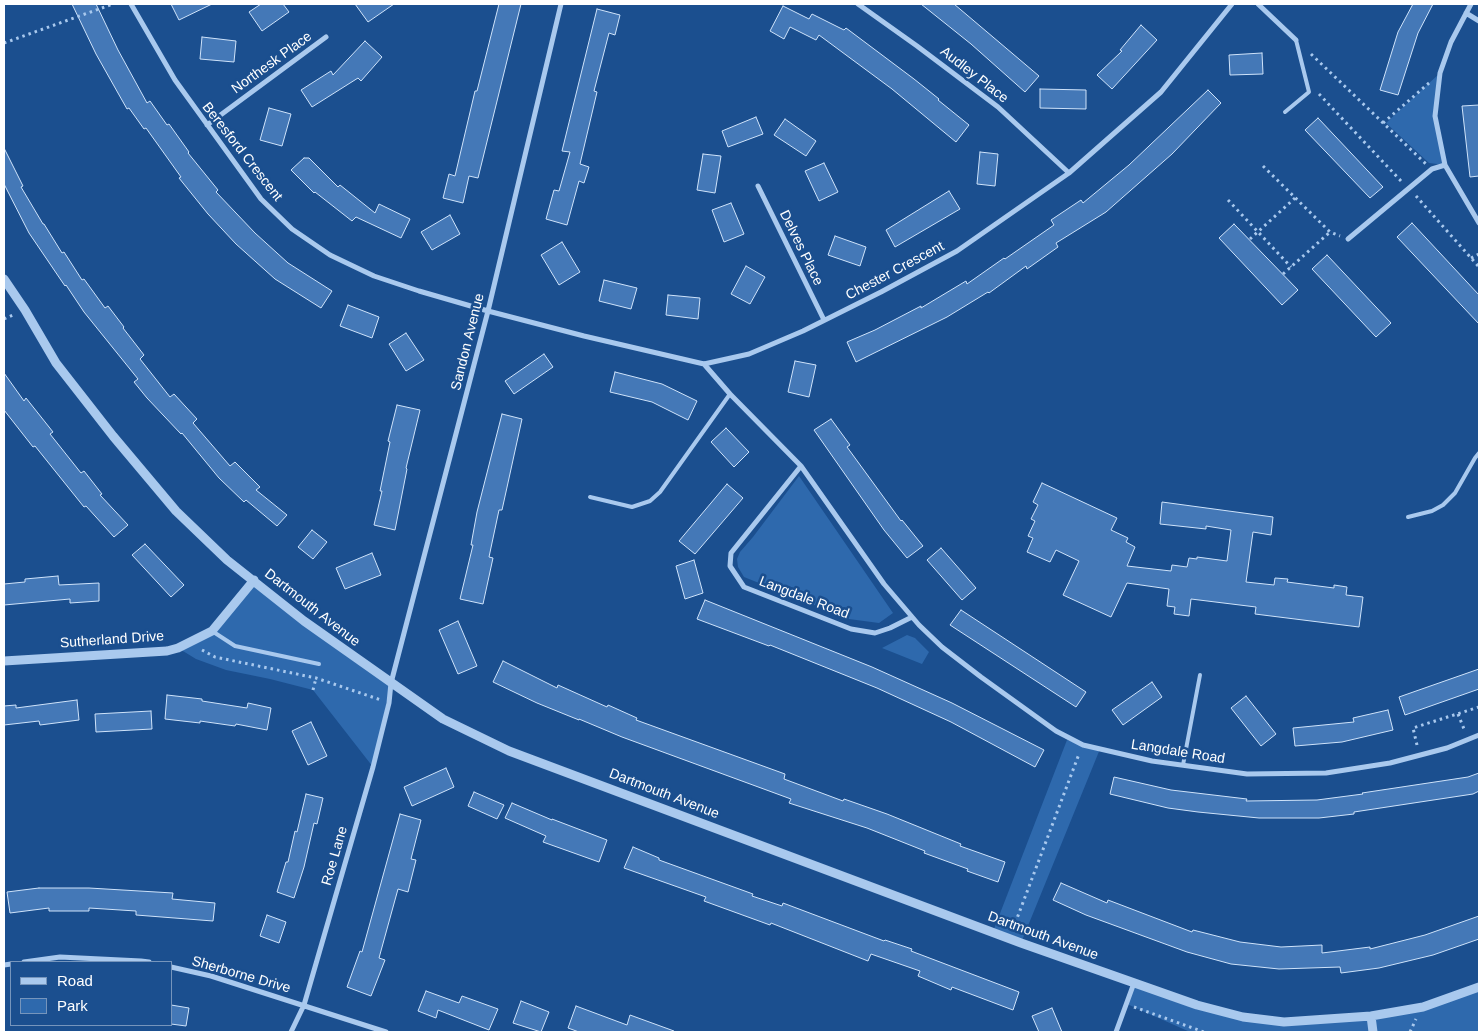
<!DOCTYPE html>
<html>
<head>
<meta charset="utf-8">
<style>
	body { margin:0 }
	#map { position:relative; width:1483px; height:1036px; overflow:hidden; background:#1b4f8f; font-family:Arial,sans-serif }
	canvas { display:block }
	.frame { position:absolute; inset:0; border:5px solid #fff; pointer-events:none }
	.legend { position:absolute; left:10px; top:961px; width:162px; height:65px; box-sizing:border-box; background:#1b4f8f; border:1px solid #7695bc; margin:0; padding:6px 9px; list-style:none; font-size:15px; color:#fff }
	.legend li { display:flex; align-items:center; gap:10px; height:25px }
	.legend b { width:25px; border:1px solid #7695bc }
</style>
</head>
<body>
<div id="map">
<canvas width="1483" height="1036"></canvas>
<div class="frame"></div>
<ul class="legend">
<li><b style="height:6px;background:#a9c9ee"></b>Road</li>
<li><b style="height:14px;background:#2e69ad"></b>Park</li>
</ul>
</div>
<script>
const c = document.querySelector('canvas').getContext('2d');
c.lineJoin = 'round';
function fill(path, color) { c.fillStyle = color; c.fill(path, 'evenodd'); }
const poly = rows => new Path2D(rows.map(r => 'M' + r).join(''));
function trace(path, color, width, dash) { c.strokeStyle = color; c.lineWidth = width; c.lineCap = dash ? 'butt' : 'round'; c.setLineDash(dash || []); c.stroke(path); }
function drawText(font, color, halo, rows, align = 'center') {
  c.font = font + ' Arial,sans-serif'; c.lineWidth = 5; c.setLineDash([]); c.textBaseline = 'middle'; c.strokeStyle = halo; c.fillStyle = color; for (const [text, x, y, turn = 0] of rows) {
    c.save(); c.translate(x, y); c.rotate((+turn || 0) * Math.PI / 180); c.textAlign = isNaN(turn) ? turn : align; if (halo) c.strokeText(text, 0, 0); c.fillText(text, 0, 0); c.restore();
  }
}
fill(poly([
	[1440,73,1435,116,1445,165,1429,163,1386,123],
	[799,476,893,613,879,623,849,619,744,577,738,567,737,559,740,552,753,537],
	[254,580,391,683,373,767,313,690,270,679,226,670,196,659,178,648,212,631],
	[907,635,915,638,929,652,922,664,882,648],
	[1067,740,1100,749,1021,943,994,929],
	[1134,983,1197,1005,1284,1022,1423,1007,1479,987,1479,1032,1190,1032,1127,1004]
]), '#2e69ad');
const building = poly([
	[72,4,96,4,118,50,147,103,150,101,167,125,169,124,189,152,188,153,218,190,216,192,255,233,288,263,332,291,321,308,275,279,236,244,208,214,179,178,181,177,146,128,144,129,129,108,127,109,96,54,72,4],
	[171,4,212,4,179,20,171,4],
	[261,4,283,4,289,12,262,31,249,12,261,4],
	[355,4,394,4,368,22,355,4],
	[499,4,521,4,478,178,469,176,463,203,443,198,449,174,455,176,475,91,477,91,499,4],
	[921,4,954,4,1039,76,1025,92,971,44,921,4],
	[1413,4,1433,4,1418,33,1398,95,1380,90,1398,32,1413,4],
	[783,6,809,19,812,14,844,30,846,28,914,79,939,99,938,100,969,125,956,142,892,89,819,35,816,40,790,27,784,39,770,31,783,6],
	[597,9,620,15,615,35,609,33,594,91,597,92,580,164,589,167,584,183,579,181,567,225,546,219,554,190,559,191,570,152,562,151,597,9],
	[1141,25,1157,40,1112,89,1097,75,1122,51,1120,50,1141,25],
	[202,37,236,41,234,62,200,59,202,37],
	[365,41,382,57,361,81,358,78,312,107,301,90,331,71,333,75,365,41],
	[1262,53,1263,74,1230,75,1229,55,1262,53],
	[1040,89,1086,90,1086,109,1040,108,1040,89],
	[1208,90,1221,103,1172,154,1106,212,1056,243,1058,247,1027,269,1026,266,989,293,988,292,947,317,856,362,847,342,875,330,921,306,921,308,966,281,967,284,1004,258,1005,259,1054,225,1051,220,1081,200,1083,203,1129,165,1208,90],
	[1479,105,1479,176,1470,177,1462,106,1479,105],
	[269,108,291,114,282,146,260,140,269,108],
	[756,117,763,134,728,147,722,131,756,117],
	[1318,118,1383,187,1370,198,1305,130,1318,118],
	[785,119,816,141,806,156,774,135,785,119],
	[4,148,23,186,21,187,43,224,44,224,62,253,64,252,82,280,84,279,105,308,108,306,124,327,123,328,144,355,140,359,170,397,174,394,197,419,193,423,230,466,235,462,260,487,256,490,287,515,277,526,246,500,244,502,219,478,182,433,181,434,147,398,134,382,138,379,84,312,66,285,65,286,29,233,4,184,4,148],
	[980,152,998,154,995,186,977,184,980,152],
	[703,154,721,156,715,193,697,190,703,154],
	[304,158,309,158,338,187,340,185,375,213,379,204,410,219,401,238,356,217,352,221,315,192,314,193,291,170,304,158],
	[824,163,838,192,819,201,805,171,824,163],
	[949,191,960,209,895,247,886,230,949,191],
	[731,203,744,234,724,242,712,210,731,203],
	[450,215,460,234,432,250,421,232,450,215],
	[1412,223,1479,295,1479,324,1397,237,1412,223],
	[1234,224,1298,290,1282,305,1219,238,1234,224],
	[835,236,866,247,860,266,828,255,835,236],
	[562,242,580,272,559,285,541,255,562,242],
	[1327,255,1391,323,1376,337,1312,269,1327,255],
	[746,266,765,277,750,304,731,294,746,266],
	[604,280,637,288,631,309,599,301,604,280],
	[668,295,700,298,698,319,666,315,668,295],
	[348,305,379,317,372,338,340,326,348,305],
	[406,333,424,360,406,371,389,344,406,333],
	[544,354,553,367,514,394,505,381,544,354],
	[795,361,816,365,809,397,788,392,795,361],
	[615,372,662,384,697,401,688,420,652,402,610,392,615,372],
	[4,373,24,401,26,398,53,432,50,434,81,473,84,471,102,494,100,495,128,525,114,537,86,506,84,507,35,446,33,447,4,410,4,373],
	[397,405,420,410,406,468,407,469,395,530,374,525,382,491,380,491,390,442,388,441,397,405],
	[502,414,522,419,502,510,499,510,489,557,493,558,483,604,460,599,473,545,471,545,477,512,502,414],
	[831,419,850,445,847,447,901,521,902,520,923,546,907,558,884,530,814,430,831,419],
	[726,428,749,452,734,467,711,442,726,428],
	[1042,483,1117,518,1111,530,1128,538,1126,542,1135,547,1127,566,1171,571,1172,565,1187,567,1189,558,1197,559,1197,557,1227,561,1231,530,1206,526,1206,529,1160,524,1162,502,1273,517,1271,535,1253,532,1246,582,1274,585,1275,578,1288,579,1287,582,1334,588,1334,585,1347,587,1346,595,1363,597,1359,627,1255,614,1256,607,1191,599,1189,616,1174,614,1175,607,1167,606,1169,589,1127,583,1111,617,1063,595,1079,561,1056,550,1050,562,1027,552,1033,538,1028,536,1035,521,1031,519,1038,505,1033,502,1042,483],
	[727,484,743,498,695,554,679,541,727,484],
	[312,530,327,542,313,559,298,547,312,530],
	[145,544,184,585,171,597,132,555,145,544],
	[941,548,976,588,962,600,927,560,941,548],
	[372,553,381,575,345,589,336,568,372,553],
	[694,560,703,593,685,599,676,566,694,560],
	[58,576,59,585,99,583,99,601,70,603,70,599,4,605,4,584,25,582,25,579,58,576],
	[705,600,872,667,952,703,1044,750,1035,767,951,722,877,688,770,645,769,646,697,619,705,600],
	[961,610,1086,692,1076,707,950,625,961,610],
	[458,621,477,666,458,674,439,630,458,621],
	[503,661,557,688,558,685,607,707,608,705,637,718,636,720,785,774,784,779,843,801,844,799,887,814,961,844,960,846,1005,862,998,882,967,871,968,869,924,853,925,851,867,828,789,803,791,799,622,737,579,719,579,720,537,703,493,682,503,661],
	[1479,669,1479,689,1405,715,1399,697,1479,669],
	[1152,682,1162,697,1123,725,1112,710,1152,682],
	[167,695,202,699,202,701,247,708,248,703,271,708,267,730,236,724,235,726,200,721,200,723,165,719,167,695],
	[1246,696,1276,734,1261,746,1231,708,1246,696],
	[77,700,79,720,40,725,39,721,4,725,4,706,16,705,16,708,77,700],
	[1388,710,1393,730,1342,742,1295,746,1293,728,1354,722,1353,718,1388,710],
	[151,711,152,729,96,732,95,714,151,711],
	[311,722,327,756,308,765,292,731,311,722],
	[446,768,454,787,412,806,404,787,446,768],
	[1479,773,1479,791,1473,794,1354,812,1354,814,1319,818,1259,818,1198,812,1168,808,1110,794,1114,777,1171,790,1247,799,1246,801,1317,800,1363,794,1362,793,1468,777,1479,773],
	[474,792,504,805,497,819,468,806,474,792],
	[306,794,323,798,317,824,314,823,304,867,294,898,277,892,286,862,288,862,295,831,297,832,306,794],
	[512,803,552,820,552,819,607,840,599,862,543,842,546,836,505,818,512,803],
	[400,814,421,820,411,859,416,860,408,892,398,889,379,958,385,960,371,996,347,987,360,951,362,952,400,814],
	[633,847,659,858,659,860,753,894,752,896,782,906,783,903,884,941,885,940,912,949,911,951,1019,992,1013,1010,952,987,951,990,918,976,920,971,871,954,868,961,771,923,770,925,704,901,706,897,624,868,633,847],
	[1061,883,1107,903,1108,900,1192,932,1193,930,1240,942,1281,947,1322,945,1322,953,1370,947,1370,949,1425,935,1479,916,1479,939,1433,955,1379,968,1341,973,1340,967,1279,969,1231,964,1187,952,1086,915,1053,900,1061,883],
	[39,888,89,888,173,893,172,899,215,903,213,921,136,915,136,911,89,908,89,911,49,911,49,908,10,913,7,892,39,888],
	[267,915,286,922,279,943,260,936,267,915],
	[426,991,459,1003,462,996,498,1009,489,1030,438,1010,436,1018,418,1011,426,991],
	[521,1001,549,1012,541,1032,513,1023,521,1001],
	[171,1005,189,1008,186,1026,171,1024,171,1005],
	[576,1006,627,1025,630,1015,674,1031,674,1032,579,1032,568,1028,576,1006],
	[1052,1008,1062,1032,1039,1032,1032,1016,1052,1008]
]);
fill(building, '#4478b7');
trace(building, '#cfe3fa', 1);
trace(poly([
	[4,43,113,4],
	[1311,54,1426,164],
	[1319,94,1402,182],
	[1383,123,1429,83],
	[1263,166,1330,232,1340,236],
	[1416,196,1479,267],
	[1228,200,1291,267],
	[1250,239,1295,198],
	[1471,258,1479,254],
	[1283,274,1330,232],
	[4,319,15,314],
	[202,650,215,657,316,678,381,700],
	[313,690,316,678],
	[1458,714,1464,729],
	[1417,745,1413,728,1479,707],
	[1013,929,1079,754],
	[1134,1007,1204,1032],
	[1410,1032,1416,1019]
]), '#a9c9ee', 3, [2.5, 4]);
trace(poly([
	[1285,112,1309,92,1296,40],
	[590,497,632,507,650,501,660,492,730,394],
	[1408,517,1432,511,1443,505,1455,493,1475,458,1479,453],
	[212,631,235,646,319,664],
	[1183,765,1200,675]
]), '#a9c9ee', 4);
trace(poly([
	[131,4,175,80,261,199,292,229,330,255,374,276,419,291,488,311,584,336,704,364,749,354,803,331,881,292,957,251,1069,173,1161,92,1232,4],
	[858,4,917,46,998,107,1069,173],
	[1258,4,1296,40],
	[1471,4,1451,42,1440,73,1435,116,1445,165,1479,223],
	[1466,13,1479,21],
	[207,125,326,37],
	[758,186,824,320],
	[1348,239,1432,169,1445,165],
	[704,364,730,394,801,466,884,584,919,625,942,647,981,677,1056,731,1083,745,1152,761,1247,774,1326,773,1390,763,1447,748,1479,735],
	[801,466,731,553,730,566,744,587,851,629,875,633,890,628,912,617],
	[24,962,60,957,141,961,149,962],
	[4,965,11,964],
	[171,967,211,976,386,1032],
	[291,1032,304,1005,373,767,389,703,391,683,488,311,561,4],
	[1116,1032,1134,983]
]), '#a9c9ee', 5);
trace(poly([
	[4,279,25,310,56,363,113,436,176,511,227,560,304,621,443,719,509,751,1021,943,1197,1005,1243,1017,1284,1022,1371,1016,1423,1007,1479,987],
	[4,661,167,651,178,648,212,631,254,580],
	[1371,1016,1373,1032]
]), '#a9c9ee', 9);
drawText('14px', '#fff', '#1b4f8f', [
	["Northesk Place",272,63,-36],
	["Audley Place",974,75,38],
	["Beresford Crescent",242,152,52],
	["Delves Place",801,248,64],
	["Chester Crescent",895,271,-28],
	["Sandon Avenue",468,342,-76],
	["Langdale Road",804,598,21],
	["Dartmouth Avenue",312,608,38],
	["Sutherland Drive",112,640,-4],
	["Langdale Road",1178,752,9],
	["Dartmouth Avenue",664,794,21],
	["Roe Lane",335,856,-74],
	["Dartmouth Avenue",1043,936,20],
	["Sherborne Drive",241,975,16]
]);
</script>
</body>
</html>
